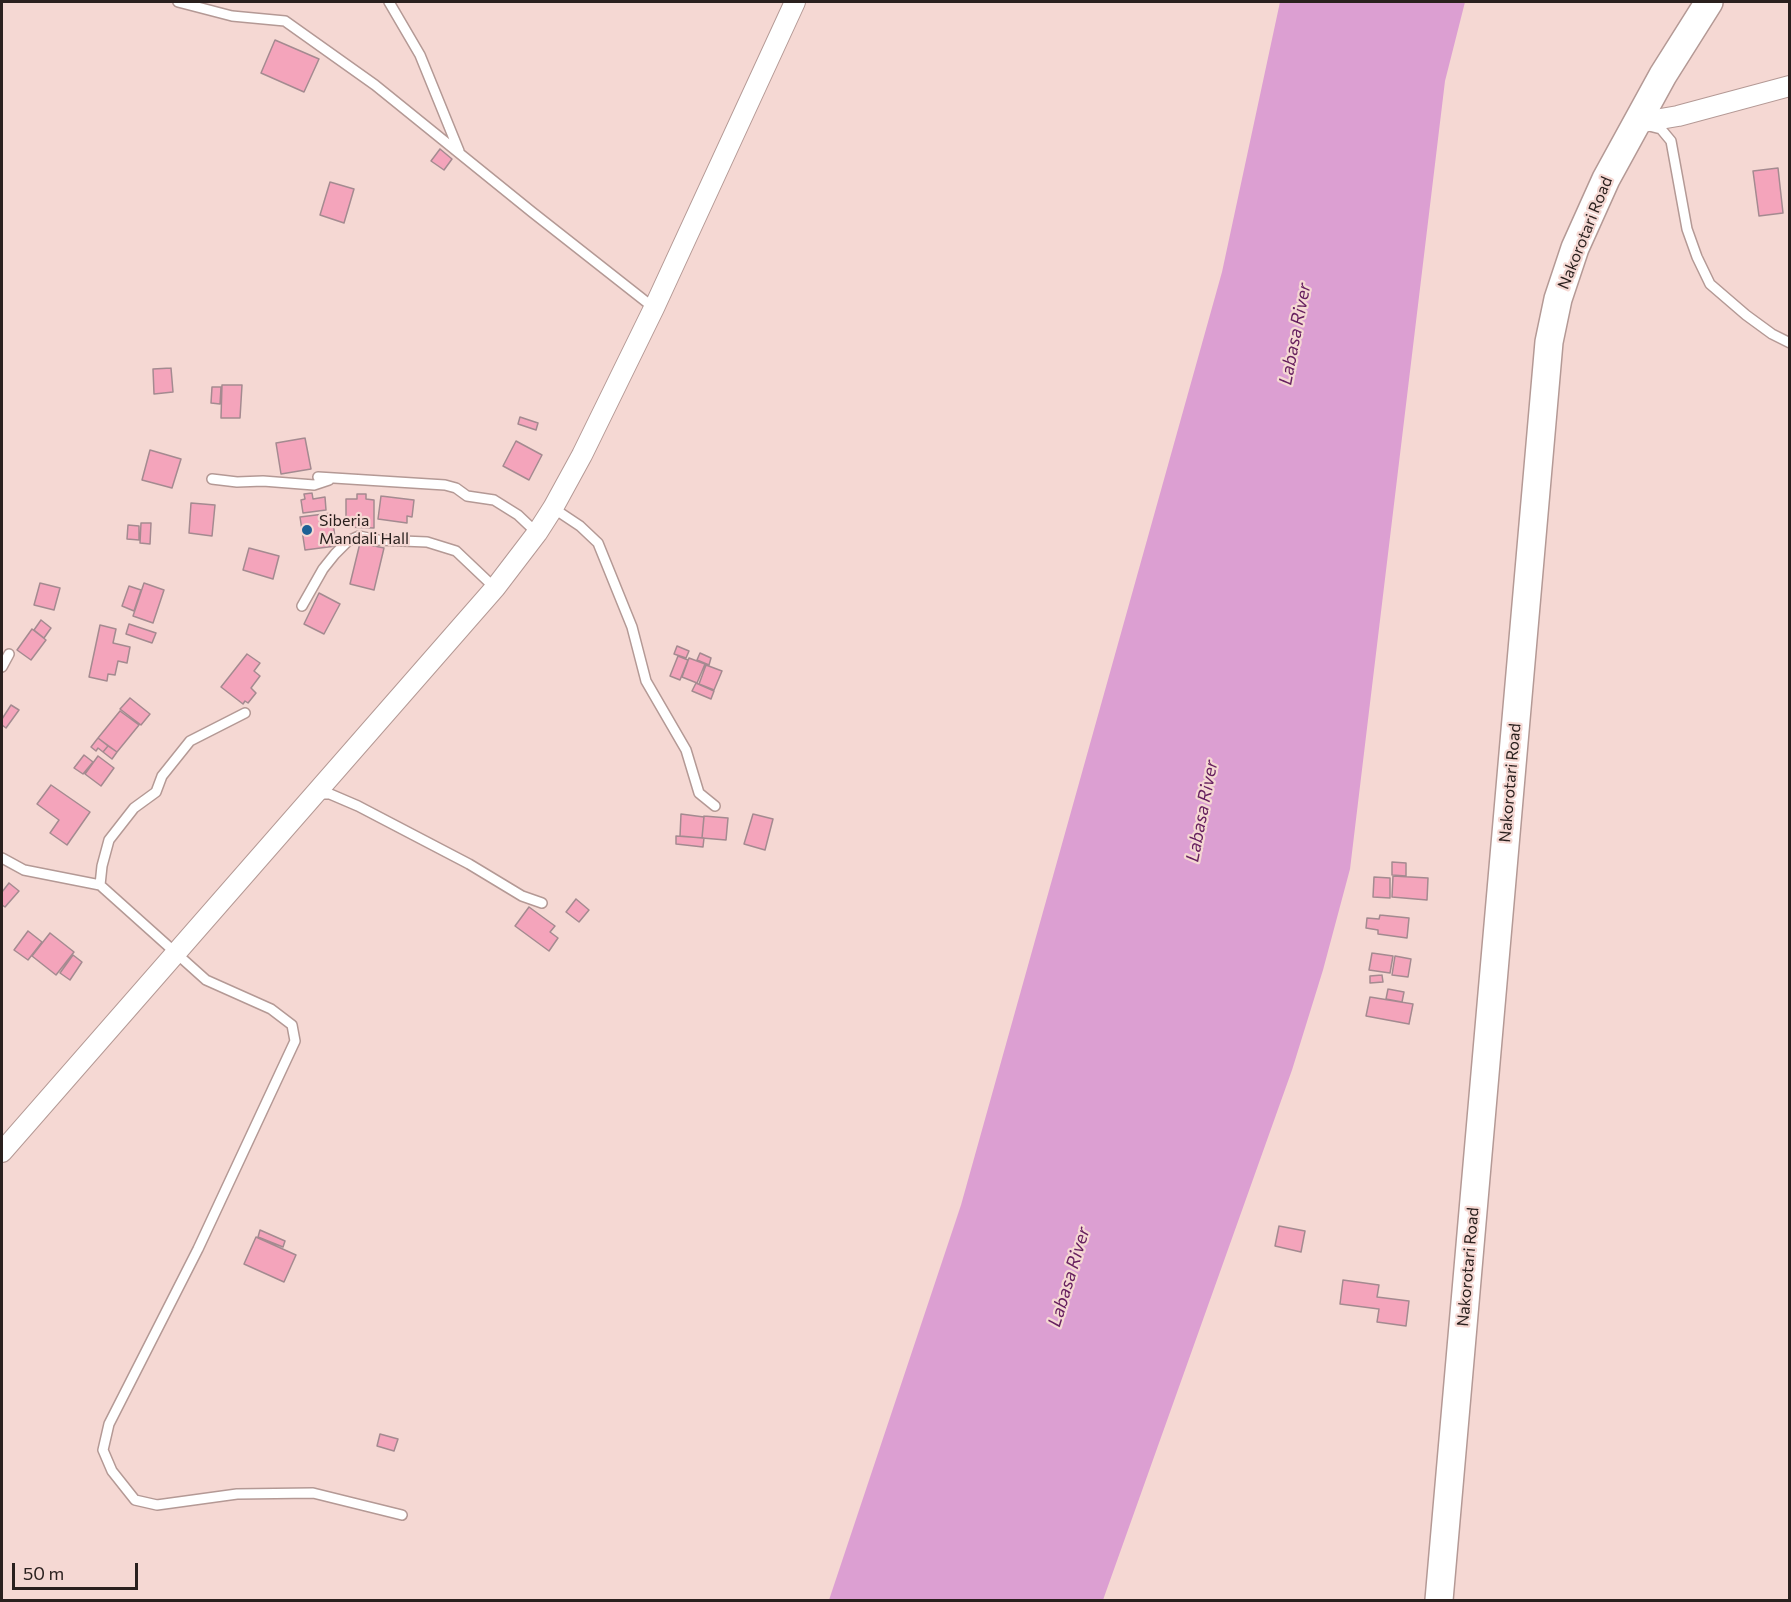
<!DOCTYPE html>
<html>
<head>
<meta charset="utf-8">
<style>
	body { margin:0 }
	#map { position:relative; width:1791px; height:1602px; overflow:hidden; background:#f5d8d3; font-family:Commissioner,sans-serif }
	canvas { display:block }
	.frame { position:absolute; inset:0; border:3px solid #2a201e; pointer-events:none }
	.scale { position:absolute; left:12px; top:1563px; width:126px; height:27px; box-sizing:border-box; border:3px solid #2a201e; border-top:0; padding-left:8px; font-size:18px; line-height:21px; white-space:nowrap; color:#2a201e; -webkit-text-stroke:4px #f5d8d3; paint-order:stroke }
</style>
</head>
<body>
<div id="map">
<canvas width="1791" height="1602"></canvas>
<div class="frame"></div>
<div class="scale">50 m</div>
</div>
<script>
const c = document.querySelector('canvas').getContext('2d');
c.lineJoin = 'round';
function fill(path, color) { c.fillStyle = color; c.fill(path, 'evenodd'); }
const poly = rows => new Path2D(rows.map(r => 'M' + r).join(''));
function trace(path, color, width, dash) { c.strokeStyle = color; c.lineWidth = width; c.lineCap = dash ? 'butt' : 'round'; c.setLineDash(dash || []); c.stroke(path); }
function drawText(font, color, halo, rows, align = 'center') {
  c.font = font + ' Commissioner,sans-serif'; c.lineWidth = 4.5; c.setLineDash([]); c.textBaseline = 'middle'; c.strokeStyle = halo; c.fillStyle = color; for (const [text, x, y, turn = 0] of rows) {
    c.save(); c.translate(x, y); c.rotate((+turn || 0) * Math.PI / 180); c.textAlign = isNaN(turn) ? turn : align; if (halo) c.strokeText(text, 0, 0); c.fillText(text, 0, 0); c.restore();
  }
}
fill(poly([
	[1280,2,1465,2,1445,81,1350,869,1323,970,1292,1070,1103,1600,829,1600,961,1205,1222,272]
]), '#dc9fd2');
const building = poly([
	[275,40,319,59,304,92,261,73,275,40],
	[440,149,452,159,444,170,431,161,440,149],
	[1778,168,1783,213,1759,216,1753,171,1778,168],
	[330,182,354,189,344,223,320,215,330,182],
	[171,368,173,392,154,394,153,369,171,368],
	[222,385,242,385,240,418,221,418,222,385],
	[212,387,221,387,220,404,211,403,212,387],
	[520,417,538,423,536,430,518,424,520,417],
	[305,438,311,469,281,474,276,443,305,438],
	[516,441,542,455,529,480,503,466,516,441],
	[150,450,181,459,172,488,142,480,150,450],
	[312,493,313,499,325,497,326,510,303,513,301,500,305,499,304,494,312,493],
	[357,494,366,494,366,499,374,500,374,528,346,527,346,499,357,499,357,494],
	[381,496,414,500,412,517,407,516,407,523,378,519,381,496],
	[191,503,215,505,212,536,189,533,191,503],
	[332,513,336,546,305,550,300,517,332,513],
	[141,523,151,523,150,544,140,543,141,523],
	[128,525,139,526,139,540,127,539,128,525],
	[360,543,384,548,374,590,350,584,360,543],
	[249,548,279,556,273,579,243,570,249,548],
	[40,583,60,588,54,610,34,605,40,583],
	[144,583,164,590,153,623,133,616,144,583],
	[129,586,141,590,134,611,122,606,129,586],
	[319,593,340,604,324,634,304,624,319,593],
	[41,620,51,628,44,638,34,630,41,620],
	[129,624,156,633,152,643,126,634,129,624],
	[100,625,116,629,113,643,130,647,127,663,118,661,115,675,108,674,107,681,89,677,100,625],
	[32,629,46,640,31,660,17,650,32,629],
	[677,646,689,651,686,658,674,654,677,646],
	[700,653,711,658,709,665,697,660,700,653],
	[247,654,260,663,254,671,260,676,251,688,256,693,248,703,245,701,243,704,221,687,247,654],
	[678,656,688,660,680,680,670,676,678,656],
	[689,658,705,664,697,683,682,677,689,658],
	[706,665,722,671,714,690,699,684,706,665],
	[696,683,714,691,711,699,692,691,696,683],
	[130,698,150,714,141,725,120,709,130,698],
	[11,705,19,710,6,728,2,725,2,719,11,705],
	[120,711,139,725,117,752,98,738,120,711],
	[98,738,108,746,103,752,98,748,96,751,91,747,98,738],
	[108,746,117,752,112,759,103,752,108,746],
	[84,755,93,762,83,774,74,768,84,755],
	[98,756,114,768,101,786,85,774,98,756],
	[51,785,90,812,67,845,50,833,59,820,37,804,51,785],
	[681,814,704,817,702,838,680,836,681,814],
	[753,814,773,819,765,850,744,844,753,814],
	[704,816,728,818,726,840,702,838,704,816],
	[676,836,704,838,703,847,676,844,676,836],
	[1392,862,1406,863,1406,876,1392,875,1392,862],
	[1393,876,1428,878,1427,900,1392,897,1393,876],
	[1374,877,1390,878,1390,898,1373,897,1374,877],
	[9,883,19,891,5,907,2,905,2,892,9,883],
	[576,899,589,910,579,922,566,912,576,899],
	[529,907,555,926,550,932,558,938,549,951,515,926,529,907],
	[1380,915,1409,918,1407,938,1378,934,1378,930,1366,928,1367,918,1379,919,1380,915],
	[28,931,42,942,28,960,14,950,28,931],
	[50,933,74,952,56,975,32,956,50,933],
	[1372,953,1393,956,1390,973,1369,970,1372,953],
	[73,955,82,962,70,980,60,973,73,955],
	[1395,956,1411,959,1408,977,1392,975,1395,956],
	[1382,975,1383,982,1370,983,1370,976,1382,975],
	[1388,989,1404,992,1402,1002,1386,999,1388,989],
	[1370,997,1413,1004,1409,1024,1366,1016,1370,997],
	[1279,1226,1305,1231,1301,1252,1275,1246,1279,1226],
	[260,1230,285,1241,283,1247,258,1237,260,1230],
	[256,1237,296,1255,284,1282,244,1264,256,1237],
	[1343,1280,1379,1285,1377,1297,1409,1301,1406,1326,1377,1322,1379,1309,1340,1304,1343,1280],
	[380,1434,398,1439,394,1451,377,1446,380,1434]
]);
fill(building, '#f4a4bb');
trace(building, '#a48a90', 1.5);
const lane = poly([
	[178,2,232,16,285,21,375,85,532,212,654,308],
	[389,2,420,55,459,151],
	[1649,126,1661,129,1671,141,1687,229,1697,257,1710,284,1746,315,1772,334,1790,343],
	[318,477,445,485,456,488,467,496,494,500,518,515,537,533],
	[212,479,237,482,263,481,314,485,329,480],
	[553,508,580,526,598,543,632,627,646,681,686,750,699,793,715,806],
	[302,606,323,569,335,554,348,541,359,536,378,540,427,542,456,551,495,588],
	[2,667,9,654],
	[317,794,330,794,358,806,469,864,522,896,542,903],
	[2,858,24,870,100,885,206,980,271,1009,292,1025,295,1041,198,1249,109,1424,103,1450,112,1471,135,1500,157,1505,237,1494,313,1493,402,1515],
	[100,885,102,866,109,840,134,808,156,792,162,776,190,741,245,713]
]);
const street = poly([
	[1637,123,1678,116,1790,86],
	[2,1152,495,588,537,533,553,508,582,455,654,308,795,2]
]);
const secondary = poly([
	[1439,1600,1549,342,1558,299,1575,248,1606,179,1663,75,1709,2]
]);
trace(lane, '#b49995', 12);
trace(street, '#b49995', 22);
trace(secondary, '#b49995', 30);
trace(lane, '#fff', 9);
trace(street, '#fff', 20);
trace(secondary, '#fff', 27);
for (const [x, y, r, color] of [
	[307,530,6,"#1d6095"]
]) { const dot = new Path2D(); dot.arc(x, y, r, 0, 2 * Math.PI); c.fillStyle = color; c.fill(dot); trace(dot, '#f5d8d3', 2); }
drawText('16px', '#2a201e', '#f5d8d3', [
	["Nakorotari Road",1585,233,-68],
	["Nakorotari Road",1510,783,-85],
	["Nakorotari Road",1468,1267,-85]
]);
drawText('16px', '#2a201e', '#f5d8d3', [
	["Siberia",319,521],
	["Mandali Hall",319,539]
], 'left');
drawText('italic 18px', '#67205f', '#f5d8d3', [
	["Labasa River",1295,334,-79],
	["Labasa River",1202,811,-79],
	["Labasa River",1069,1277,-73]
]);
</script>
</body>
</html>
